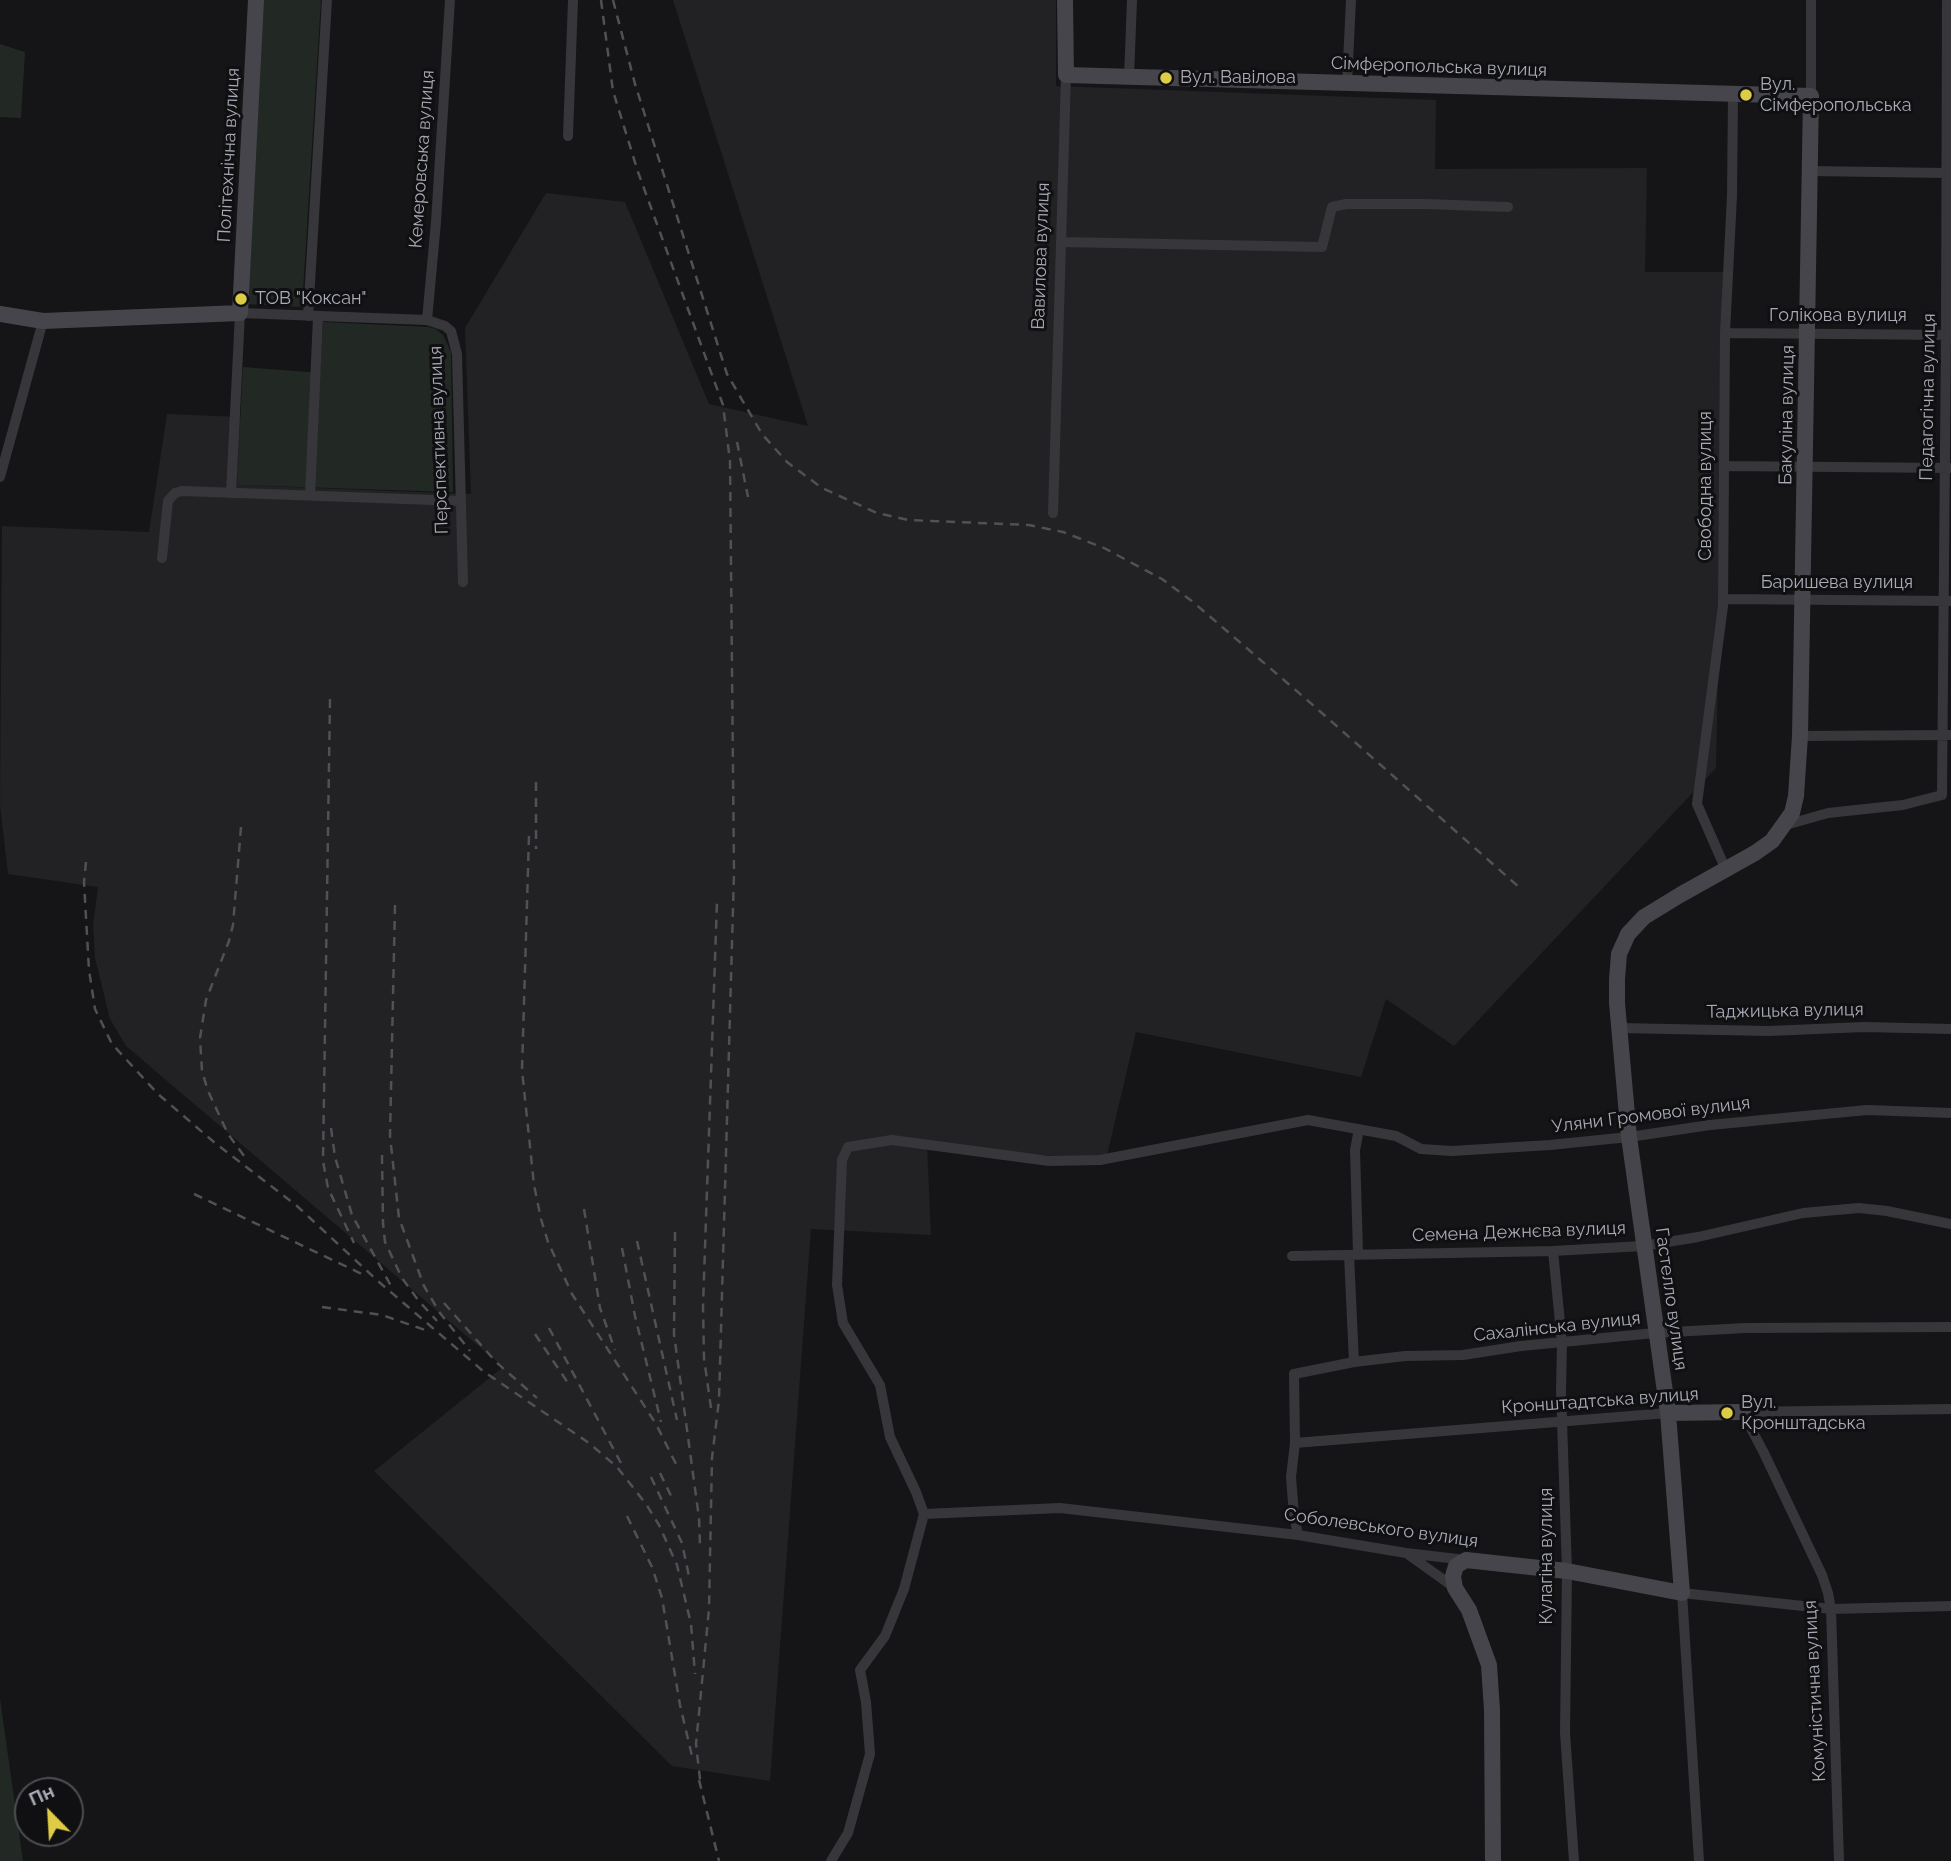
<!DOCTYPE html>
<html>
<head>
<meta charset="utf-8">
<style>
	body { margin:0 }
	#map { position:relative; width:1951px; height:1861px; overflow:hidden; background:#151517; font-family:Raleway,sans-serif }
	canvas { display:block }
	.north { position:absolute; left:14px; top:1777px; width:70px; height:70px; box-sizing:border-box; background:#101012; border:2px solid #4d4e53; border-radius:50%; rotate:336deg; font-size:19px; font-weight:700; line-height:28px; text-align:center; color:#a8aab5 }
	.north::after { content:''; display:block; margin:auto; width:24px; height:32px; background:#decb46; clip-path:polygon(50% 0,100% 100%,50% 72%,0 100%) }
</style>
</head>
<body>
<div id="map">
<canvas width="1951" height="1861"></canvas>
<div class="north">Пн</div>
</div>
<script>
const c = document.querySelector('canvas').getContext('2d');
c.lineJoin = 'round';
function fill(path, color) { c.fillStyle = color; c.fill(path, 'evenodd'); }
const poly = rows => new Path2D(rows.map(r => 'M' + r).join(''));
function trace(path, color, width, dash) { c.strokeStyle = color; c.lineWidth = width; c.lineCap = dash ? 'butt' : 'round'; c.setLineDash(dash || []); c.stroke(path); }
function drawText(font, color, halo, rows, align = 'center') {
  c.font = font + ' Raleway,sans-serif'; c.lineWidth = 6; c.setLineDash([]); c.textBaseline = 'middle'; c.strokeStyle = halo; c.fillStyle = color; for (const [text, x, y, turn = 0] of rows) {
    c.save(); c.translate(x, y); c.rotate((+turn || 0) * Math.PI / 180); c.textAlign = isNaN(turn) ? turn : align; if (halo) c.strokeText(text, 0, 0); c.fillText(text, 0, 0); c.restore();
  }
}
fill(poly([
	[673,0,1056,0,1056,86,1436,100,1435,169,1647,168,1645,272,1726,272,1716,768,1454,1046,1386,999,1361,1077,1136,1032,1107,1155,1100,1160,927,1145,931,1235,811,1229,770,1781,672,1766,374,1471,503,1367,126,1046,110,1019,95,958,93,925,98,887,8,874,0,805,2,526,149,532,167,414,242,417,237,485,471,494,465,328,546,193,625,202,709,404,808,426]
]), '#222123');
fill(poly([
	[262,0,321,0,302,307,245,304],
	[0,44,25,52,21,118,0,117],
	[323,322,428,327,436,329,443,335,451,352,453,492,237,485,243,367,320,373],
	[0,1699,23,1861,0,1861]
]), '#222824');
trace(poly([
	[1811,0,1811,96],
	[1129,77,1132,0],
	[1347,83,1351,0],
	[568,136,573,0],
	[1810,171,1947,173],
	[1061,242,1322,247,1332,207,1346,204,1426,204,1508,207],
	[308,316,327,0],
	[427,320,436,222,450,0],
	[1725,333,1951,335],
	[1724,466,1951,468],
	[0,477,43,321],
	[231,493,240,313,427,320,445,326,451,331,457,354,463,582],
	[310,495,318,317],
	[1053,513,1066,75],
	[162,558,168,501,175,493,182,491,461,501],
	[1723,599,1951,601],
	[1800,736,1951,735],
	[1782,826,1828,813,1903,805,1942,795,1946,334,1947,0],
	[1726,870,1697,804,1723,606,1725,333,1732,196,1733,95],
	[1619,1028,1769,1031,1864,1027,1951,1029],
	[1553,1251,1562,1343,1561,1390,1567,1571,1565,1733,1574,1861],
	[1358,1253,1355,1150,1359,1129],
	[1349,1255,1354,1362],
	[1292,1256,1553,1251,1643,1246,1698,1237,1803,1213,1859,1208,1887,1211,1951,1224],
	[1295,1443,1668,1413],
	[924,1514,1060,1508,1298,1535,1406,1553,1466,1560],
	[1298,1535,1294,1515,1291,1477,1295,1443,1294,1374,1354,1362,1405,1356,1463,1355,1521,1346,1655,1333,1745,1328,1951,1327],
	[1409,1555,1455,1588],
	[831,1861,848,1833,870,1754,866,1702,860,1670,885,1636,904,1589,924,1514,916,1492,890,1437,880,1385,843,1323,837,1285,842,1160,848,1147,892,1140,1049,1161,1100,1160,1308,1120,1396,1136,1421,1149,1452,1151,1550,1145,1629,1137,1710,1125,1867,1110,1951,1113],
	[1699,1861,1682,1593,1831,1609,1951,1606],
	[1839,1861,1831,1609,1828,1593,1822,1575,1763,1451,1742,1412,1951,1409]
]), '#37373b', 10);
trace(poly([
	[1065,0,1066,75,1811,96,1800,736,1796,796,1792,813,1772,841,1755,853,1680,895,1644,917,1628,934,1619,954,1617,979,1617,1003,1629,1137,1668,1413,1682,1593,1567,1571,1466,1560,1456,1566,1453,1576,1455,1588,1469,1610,1489,1665,1492,1710,1493,1861],
	[0,314,43,321,240,313,256,0],
	[1668,1413,1742,1412]
]), '#45454b', 16);
trace(poly([
	[601,0,613,91,638,172,723,405,730,461,734,873,719,1400,712,1458,709,1609,696,1744,701,1788],
	[613,0,635,84,727,374,762,434,787,462,822,488,877,513,908,520,1029,525,1063,532,1104,548,1162,579,1193,602,1306,699,1520,888],
	[737,442,748,497],
	[330,699,323,1161,328,1188,354,1243],
	[536,782,536,849],
	[241,827,233,925,229,941,206,1000,200,1038,202,1071,208,1091,228,1134,247,1160],
	[529,836,522,1070,534,1185,541,1219,548,1242,572,1294,656,1424,677,1466],
	[86,862,84,882,89,970,95,1009,112,1044,158,1094,215,1143,297,1206,379,1282,483,1371,589,1443,617,1467,646,1504,659,1525,677,1565,691,1624,695,1674],
	[395,905,390,1136,399,1218,424,1286,440,1313,470,1351],
	[331,1128,335,1157,352,1215,391,1286],
	[382,1155,383,1223,385,1242,402,1278,418,1300,437,1321],
	[194,1194,366,1276],
	[584,1209,600,1308,615,1350],
	[675,1232,674,1334,699,1518,700,1545],
	[637,1241,677,1420],
	[622,1248,635,1316,661,1422],
	[444,1303,496,1362,537,1398],
	[322,1307,382,1315,428,1331],
	[549,1328,622,1465],
	[535,1334,570,1386],
	[711,1408,704,1358,703,1306,717,901],
	[660,1473,673,1500],
	[651,1477,682,1543,690,1581],
	[627,1516,652,1567,662,1598,680,1705,692,1756],
	[699,1780,719,1861]
]), '#505056', 2.5, [9, 7]);
for (const [x, y, r, color] of [
	[1166,78,7,"#decb46"],
	[1746,95,7,"#decb46"],
	[241,299,7,"#decb46"],
	[1727,1413,7,"#decb46"]
]) { const dot = new Path2D(); dot.arc(x, y, r, 0, 2 * Math.PI); c.fillStyle = color; c.fill(dot); trace(dot, '#101012', 2.5); }
drawText('18px', '#a8aab5', '#101012', [
	["Сімферопольська вулиця",1439,67,2],
	["Політехнічна вулиця",229,155,-87],
	["Кемеровська вулиця",422,159,-86],
	["Вавилова вулиця",1041,256,-88],
	["Голікова вулиця",1838,316],
	["Педагогічна вулиця",1928,397,-89],
	["Бакуліна вулиця",1787,415,-89],
	["Перспективна вулиця",439,440,-92],
	["Свободна вулиця",1706,486,-90],
	["Баришева вулиця",1837,583],
	["Таджицька вулиця",1785,1011,-1],
	["Уляни Громової вулиця",1651,1115,-7],
	["Семена Дежнєва вулиця",1519,1232,-2],
	["Гастелло вулиця",1671,1299,82],
	["Сахалінська вулиця",1557,1327,-6],
	["Кронштадтська вулиця",1600,1401,-4],
	["Соболевського вулиця",1381,1528,8],
	["Кулагіна вулиця",1547,1556,-90],
	["Комуністична вулиця",1815,1691,-93]
]);
drawText('18px', '#a8aab5', '#101012', [
	["Вул. Вавілова",1180,78],
	["Вул.",1760,85],
	["Сімферопольська",1760,106],
	["ТОВ \"Коксан\"",255,299],
	["Вул.",1741,1403],
	["Кронштадська",1741,1424]
], 'left');
</script>
</body>
</html>
